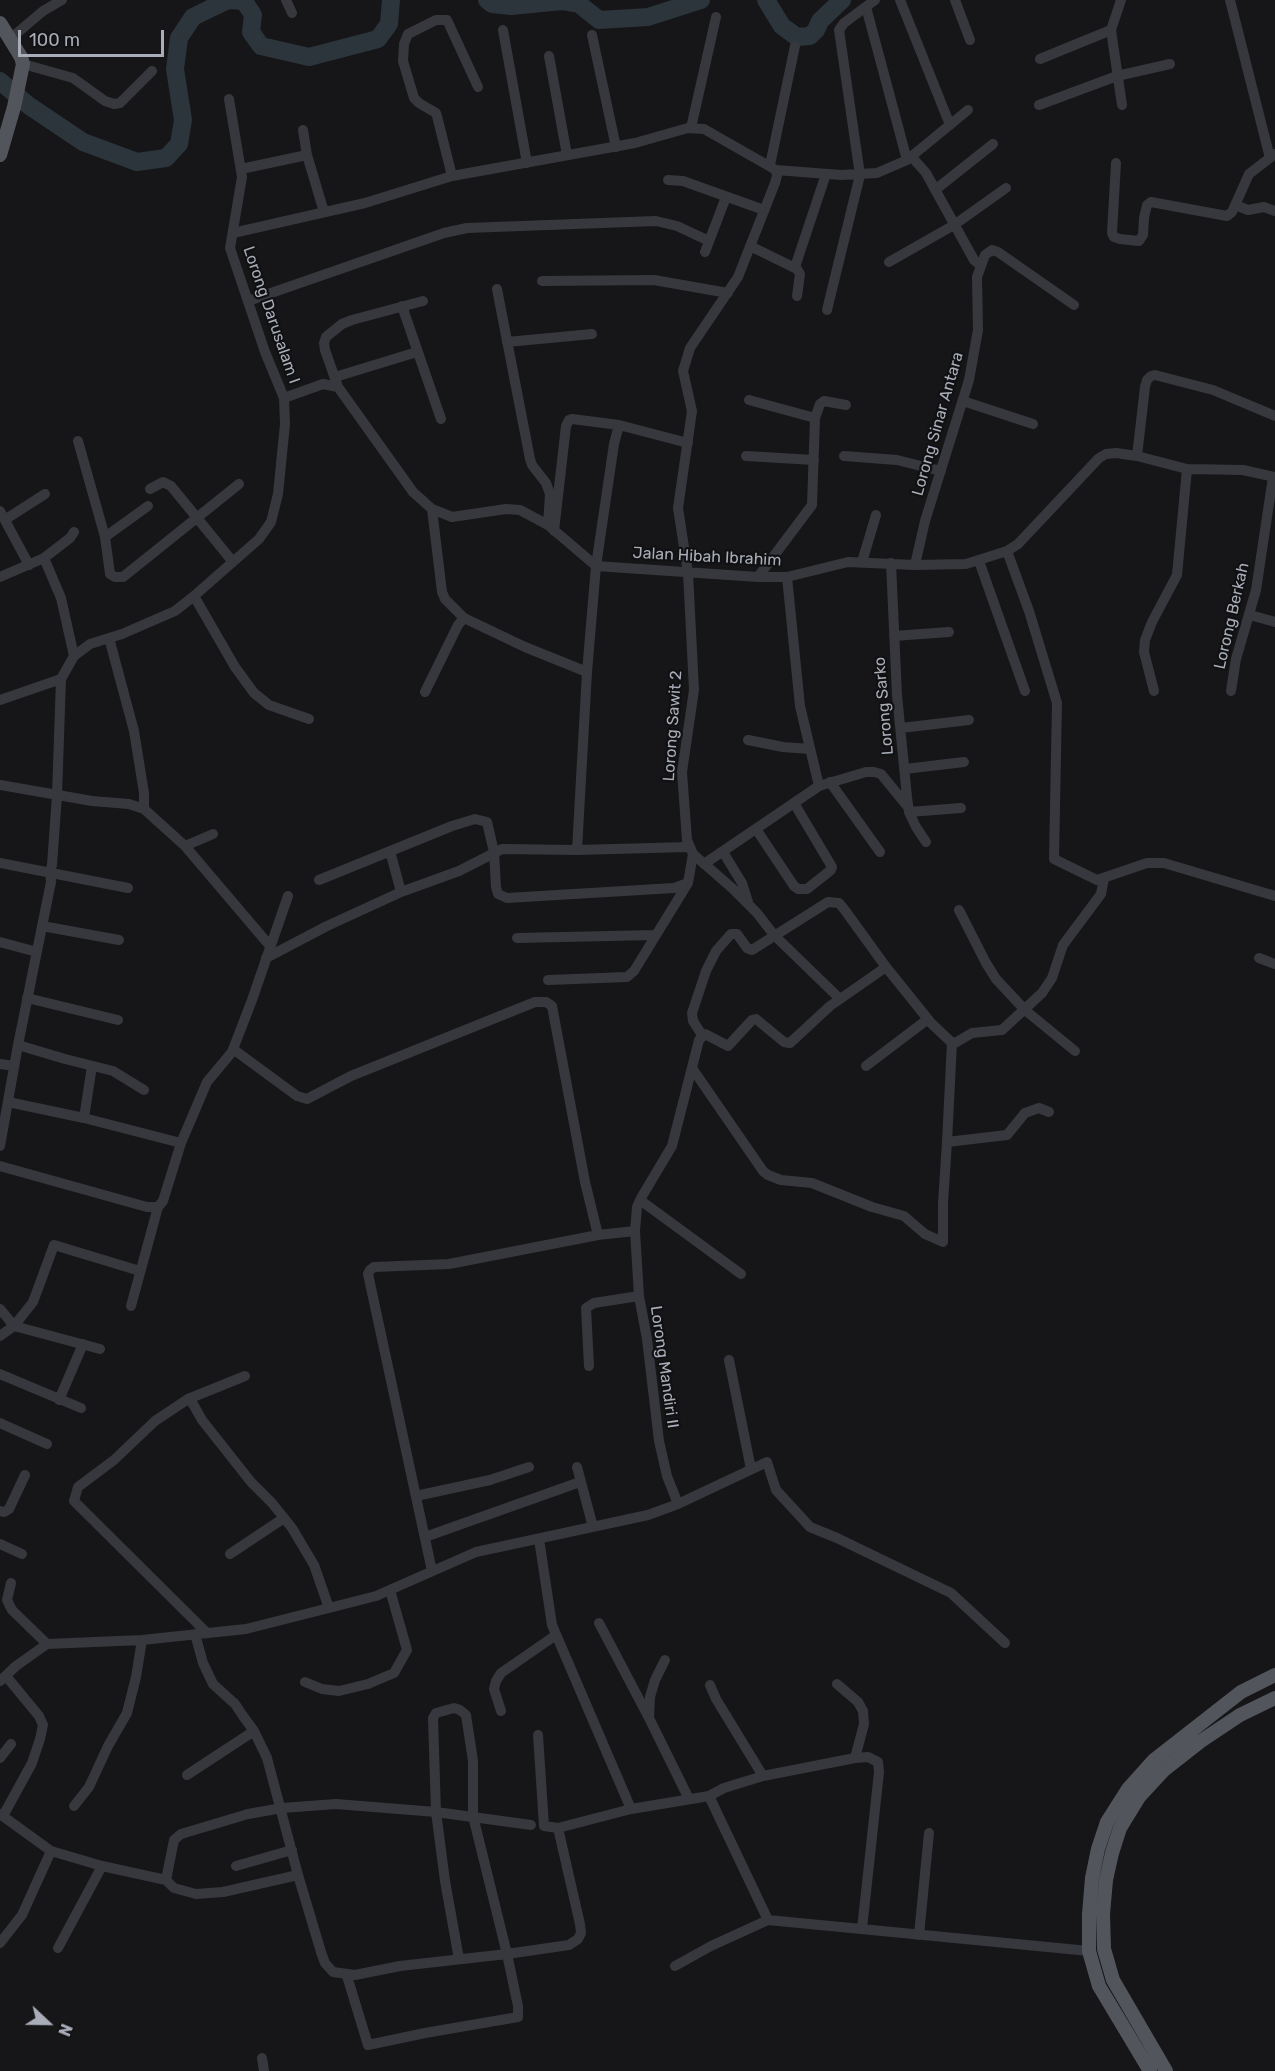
<!DOCTYPE html>
<html>
<head>
<meta charset="utf-8">
<style>
	body { margin:0 }
	#map { position:relative; width:1275px; height:2071px; overflow:hidden; background:#161618; font-family:Rubik,sans-serif }
	canvas { display:block }
	.north { position:absolute; left:18px; top:1993px; width:60px; height:60px; -webkit-text-stroke:4px #111113; paint-order:stroke; rotate:112deg; font-size:16px; font-weight:700; line-height:24px; text-align:center; color:#a8adb8 }
	.north::after { content:''; display:block; margin:auto; width:21px; height:27px; background:#a8adb8; clip-path:polygon(50% 0,100% 100%,50% 72%,0 100%) }
	.scale { position:absolute; left:18px; top:30px; width:146px; height:27px; box-sizing:border-box; border:3px solid #a8adb8; border-top:0; padding-left:8px; font-size:18px; line-height:21px; white-space:nowrap; color:#a8adb8; -webkit-text-stroke:4px #111113; paint-order:stroke }
</style>
</head>
<body>
<div id="map">
<canvas width="1275" height="2071"></canvas>
<div class="north">N</div>
<div class="scale">100 m</div>
</div>
<script>
const c = document.querySelector('canvas').getContext('2d');
c.lineJoin = 'round';
const poly = rows => new Path2D(rows.map(r => 'M' + r).join(''));
function trace(path, color, width, dash) { c.strokeStyle = color; c.lineWidth = width; c.lineCap = dash ? 'butt' : 'round'; c.setLineDash(dash || []); c.stroke(path); }
function drawText(font, color, halo, rows, align = 'center') {
  c.font = font + ' Rubik,sans-serif'; c.lineWidth = 4.5; c.setLineDash([]); c.textBaseline = 'middle'; c.strokeStyle = halo; c.fillStyle = color; for (const [text, x, y, turn = 0] of rows) {
    c.save(); c.translate(x, y); c.rotate((+turn || 0) * Math.PI / 180); c.textAlign = isNaN(turn) ? turn : align; if (halo) c.strokeText(text, 0, 0); c.fillText(text, 0, 0); c.restore();
  }
}
trace(poly([
	[229,0,244,1,253,15,251,32,261,46,309,57,378,39,389,24,391,0],
	[487,0,492,4,511,6,562,1,579,4,599,20,648,17,701,0],
	[766,0,782,26,797,37,810,36,816,30,820,21,842,0],
	[0,81,28,105,83,142,137,162,166,158,179,144,183,120,175,69,179,38,193,17,228,0]
]), '#2c353c', 18);
trace(poly([
	[286,0,292,13],
	[900,0,950,125],
	[955,0,970,40],
	[1121,0,1111,30,1122,105],
	[1230,0,1270,158],
	[866,7,907,160],
	[503,30,527,163],
	[592,35,616,147],
	[10,39,43,11,62,0],
	[549,56,567,155],
	[1040,59,1111,30],
	[23,64,73,78,105,101,114,104,120,103,152,71],
	[1039,105,1117,76,1170,64],
	[691,128,716,17],
	[303,130,307,155,324,212],
	[911,156,926,173,974,260,980,265],
	[1116,163,1112,233,1114,237,1120,239,1139,241,1143,235,1144,218,1147,205,1151,202,1227,216,1232,212,1249,174,1275,154],
	[770,165,795,46],
	[241,169,307,155],
	[776,170,841,175,877,173,907,160,968,110],
	[452,176,437,116,436,113,419,103,414,98,403,61,404,44,408,34,436,20,447,20,478,87],
	[668,180,683,181,764,210],
	[935,190,993,144],
	[1235,205,1248,210,1264,207,1275,211],
	[233,233,365,203,452,176,635,143,688,128,704,129,776,170,777,176,775,183,738,277,690,348,683,371,692,411,678,508,688,573,694,690,682,772,687,840,693,854,732,888,757,913,774,935,840,999],
	[750,246,797,269,800,274,797,296],
	[705,252,726,197],
	[889,262,954,225,1006,188],
	[795,267,826,174],
	[542,281,654,280,728,293],
	[497,289,530,459,532,465,546,483,550,494,548,525],
	[248,301,444,233,467,228,656,221,677,226,709,241],
	[402,306,441,419],
	[827,310,860,175,839,30,844,23,875,0],
	[507,342,592,334],
	[335,377,417,352],
	[338,387,325,350,324,343,326,337,342,324,352,320,423,301],
	[284,398,323,384,338,387,413,492,432,509,452,517,506,509,520,510,548,525,596,566,758,577,787,577,848,562,915,565,966,564,1007,551,1018,544,1099,458,1106,454,1116,453,1137,456,1187,469,1243,470,1275,477],
	[749,400,815,418],
	[963,401,1033,424],
	[619,425,688,443],
	[78,441,105,537,110,574,115,577,123,577,239,484],
	[746,456,814,460],
	[844,456,897,460,941,471],
	[1137,456,1145,387,1147,380,1151,376,1155,375,1213,390,1275,416],
	[150,489,163,482,171,486,233,562],
	[0,511,29,565],
	[6,519,45,494],
	[554,531,566,426,569,420,572,419,619,425,614,444,596,566,587,672,577,850],
	[105,537,148,506],
	[1007,551,1029,611,1057,703,1054,859,1097,880,1147,863,1164,863,1275,896],
	[44,558,61,598,74,656],
	[979,561,1025,691],
	[862,562,876,515],
	[891,563,897,695,907,797,909,812,916,827,926,842],
	[915,565,925,521,969,380,978,330,977,277,985,255,992,250,998,252,1074,305],
	[0,577,44,558,70,538,74,532],
	[758,577,812,505,815,418,820,404,824,401,846,405],
	[787,577,800,706,819,786],
	[194,596,235,667,254,693,269,705,309,719],
	[1250,615,1275,622],
	[464,618,525,647,587,672],
	[894,636,949,632],
	[109,638,134,731,144,793,144,809],
	[1154,691,1144,652,1145,640,1152,622,1177,575,1187,469],
	[1231,691,1236,659,1256,590,1273,477],
	[425,692,458,625,464,618,445,599,442,592,432,509],
	[0,700,61,679],
	[901,728,969,720],
	[748,740,783,747,810,749],
	[905,769,964,762],
	[830,782,880,852],
	[0,785,92,801,129,804,144,809,185,846,213,834],
	[909,812,961,808],
	[756,829,794,886,798,889,807,889,831,870,832,867,794,803],
	[185,846,270,946],
	[390,851,401,892],
	[723,852,742,883,748,902],
	[0,863,128,888],
	[704,864,819,786,866,772,874,772,881,774,908,807],
	[319,880,452,826,475,819,487,822,494,852,496,887,498,894,507,898,674,888,688,883,693,854],
	[959,910,986,963,996,979,1025,1010,1075,1051],
	[42,926,119,940],
	[517,938,656,935],
	[0,942,37,952],
	[266,958,327,926,401,892,459,871,502,849,577,850,689,847],
	[1259,958,1275,964],
	[548,980,627,977,634,971,688,883],
	[27,998,118,1020],
	[702,1035,693,1021,692,1013,706,971,716,951,731,934,737,934,747,948,752,950,828,902,839,903,844,909,886,967,931,1023,950,1041,955,1043,972,1033,1002,1030,1042,993,1052,978,1063,945,1101,894,1104,878],
	[952,1042,947,1142,1007,1135,1025,1113,1039,1108,1049,1112],
	[18,1045,65,1059,113,1071,144,1090],
	[233,1049,297,1096,307,1099,351,1076,535,1002,546,1002,552,1006,585,1182,598,1235],
	[0,1064,14,1066],
	[866,1066,928,1019],
	[692,1068,763,1171,768,1175,781,1180,812,1183,872,1207,904,1216,925,1234,943,1242,943,1203,947,1142],
	[8,1102,84,1118,181,1143],
	[84,1118,92,1066],
	[0,1146,18,1045,51,882,50,872,52,865,57,795,61,679,74,656,90,644,122,634,175,611,194,596,259,539,271,522,278,494,285,424,284,398,265,352,230,248,242,177,229,99],
	[0,1166,147,1207,158,1207,163,1201,181,1143,207,1082,232,1052,252,1000,288,896],
	[640,1200,741,1274],
	[131,1306,158,1207],
	[0,1309,14,1326,33,1302,54,1245,140,1271],
	[0,1336,14,1326,100,1349],
	[729,1360,751,1469],
	[589,1366,586,1308,594,1303,639,1296],
	[0,1374,81,1408],
	[188,1399,245,1376],
	[59,1400,83,1344],
	[0,1423,47,1444],
	[577,1467,593,1527],
	[416,1496,490,1480,529,1467],
	[678,1504,667,1476,659,1441,647,1339,639,1296,635,1231,637,1207,641,1198,672,1146,699,1040,705,1034,728,1046,752,1020,756,1019,784,1042,790,1043,830,1006,886,967],
	[0,1511,4,1512,9,1509,25,1475],
	[425,1537,580,1482],
	[539,1539,552,1625,631,1809],
	[0,1544,22,1554],
	[230,1554,284,1518],
	[432,1571,368,1274,370,1270,374,1267,449,1264,598,1235,635,1231],
	[11,1583,7,1600,12,1610,47,1644],
	[599,1623,649,1718],
	[207,1633,74,1501,78,1487,114,1460,155,1421,188,1399,193,1404,202,1420,251,1482,272,1503,292,1528,314,1565,329,1608],
	[195,1634,203,1663,213,1684,235,1704,243,1716,254,1731,267,1758,298,1875,321,1952,325,1963,333,1972,355,1975,400,1966,507,1954,569,1945,578,1939,581,1933,580,1924,558,1828],
	[665,1660,655,1680,650,1697,649,1718,689,1799],
	[0,1681,16,1666,47,1644,142,1640,246,1629,329,1608,376,1596,476,1552,648,1515,678,1504,767,1462,776,1490,810,1527,837,1538,951,1593,1005,1643],
	[305,1682,322,1689,339,1691,368,1684,394,1673,407,1650,390,1590],
	[837,1684,858,1702,863,1711,864,1724,855,1758],
	[710,1685,716,1699,763,1776],
	[501,1711,494,1689,496,1681,501,1673,556,1635],
	[538,1735,544,1826,558,1828,631,1809,709,1796,768,1920,1089,1951],
	[0,1758,11,1744],
	[187,1775,254,1731],
	[709,1796,724,1788,763,1776,855,1758,868,1757,878,1762,879,1772,862,1929],
	[74,1806,89,1787,108,1746,127,1713,136,1677,142,1640],
	[0,1814,51,1851,102,1866,166,1880,174,1888,196,1894,223,1892,298,1875],
	[3,1816,32,1763,40,1739,43,1725,39,1716,6,1676],
	[236,1866,292,1850],
	[166,1880,174,1840,181,1834,248,1814,282,1808,336,1804,436,1812,531,1825],
	[919,1935,929,1833],
	[0,1943,22,1915,51,1851],
	[58,1948,102,1866],
	[675,1966,711,1946,768,1920],
	[347,1976,368,2045,425,2033,518,2017,518,2006,507,1954,473,1816,473,1761,466,1715,460,1710,454,1708,436,1713,433,1718,436,1812,445,1881,459,1959],
	[262,2058,264,2071]
]), '#37383d', 10);
trace(poly([
	[0,23,21,57,23,64,14,107,0,155],
	[1150,2071,1099,1986,1089,1951,1089,1914,1092,1878,1098,1849,1107,1822,1128,1789,1154,1760,1241,1692,1275,1675],
	[1166,2071,1113,1980,1104,1949,1103,1914,1106,1880,1112,1853,1120,1828,1139,1797,1164,1770,1201,1741,1240,1715,1275,1698]
]), '#53555c', 14);
drawText('16px', '#a8adb8', '#111113', [
	["Lorong Darusalam I",271,315,71],
	["Lorong Sinar Antara",938,424,-74],
	["Jalan Hibah Ibrahim",707,557,3],
	["Lorong Berkah",1232,616,-77],
	["Lorong Sarko",884,706,-95],
	["Lorong Sawit 2",673,726,-86],
	["Lorong Mandiri II",664,1367,82]
]);
</script>
</body>
</html>
